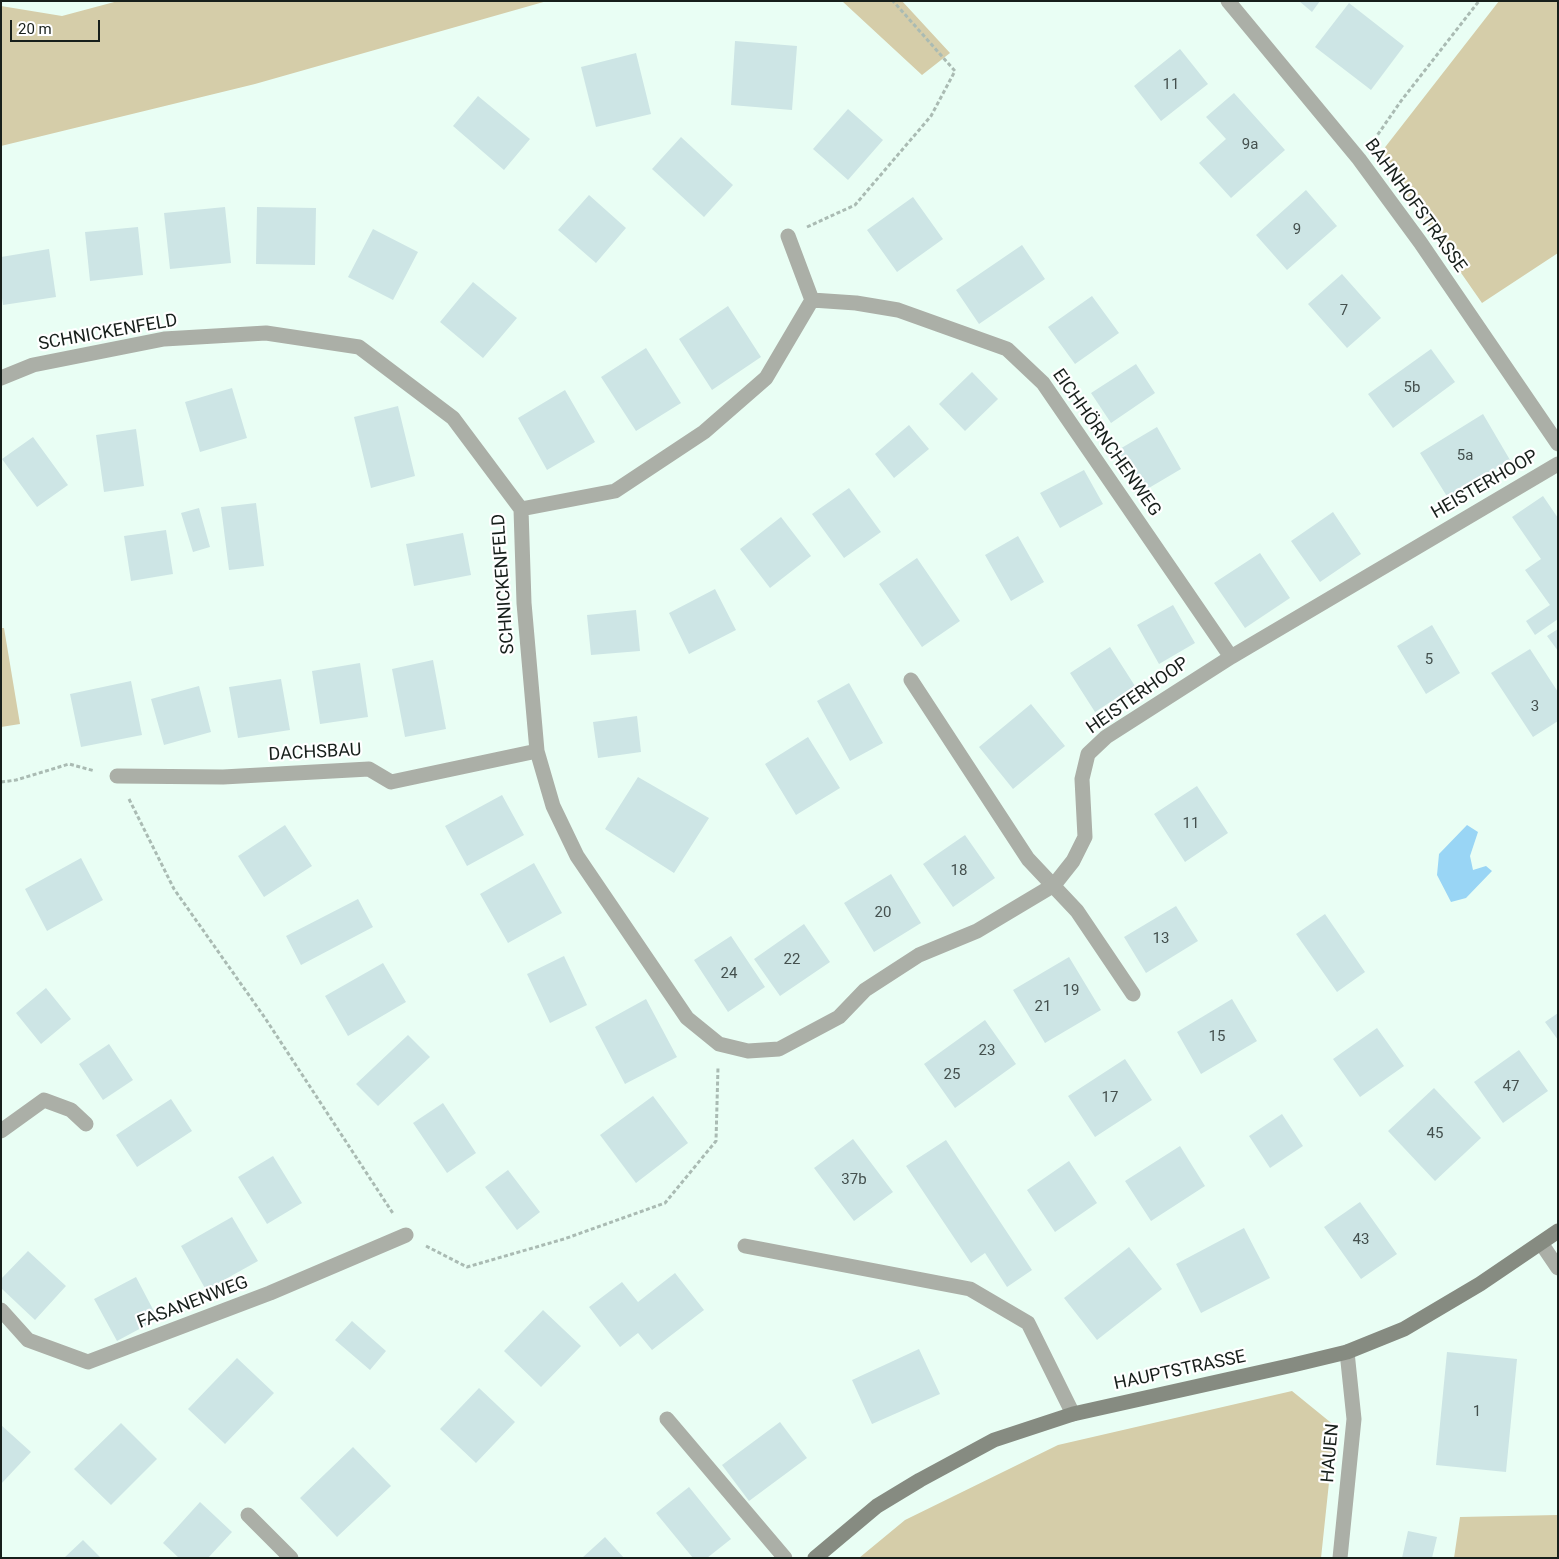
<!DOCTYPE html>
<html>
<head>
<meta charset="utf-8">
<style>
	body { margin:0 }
	#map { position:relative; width:1559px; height:1559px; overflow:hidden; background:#e9fef4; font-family:Roboto,sans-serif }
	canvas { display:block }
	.frame { position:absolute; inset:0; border:2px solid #171f1b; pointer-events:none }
	.scale { position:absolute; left:10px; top:20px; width:90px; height:22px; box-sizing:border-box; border:2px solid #171f1b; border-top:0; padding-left:6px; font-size:15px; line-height:18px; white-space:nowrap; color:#171f1b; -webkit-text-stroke:4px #fff; paint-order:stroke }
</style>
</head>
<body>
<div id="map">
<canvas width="1559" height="1559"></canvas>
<div class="frame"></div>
<div class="scale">20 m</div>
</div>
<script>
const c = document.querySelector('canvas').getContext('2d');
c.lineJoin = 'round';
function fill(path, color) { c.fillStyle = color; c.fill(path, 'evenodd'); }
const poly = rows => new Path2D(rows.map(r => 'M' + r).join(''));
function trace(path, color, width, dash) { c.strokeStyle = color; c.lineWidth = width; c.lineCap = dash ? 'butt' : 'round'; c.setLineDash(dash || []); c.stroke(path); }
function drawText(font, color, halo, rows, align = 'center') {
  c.font = font + ' Roboto,sans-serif'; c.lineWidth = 4.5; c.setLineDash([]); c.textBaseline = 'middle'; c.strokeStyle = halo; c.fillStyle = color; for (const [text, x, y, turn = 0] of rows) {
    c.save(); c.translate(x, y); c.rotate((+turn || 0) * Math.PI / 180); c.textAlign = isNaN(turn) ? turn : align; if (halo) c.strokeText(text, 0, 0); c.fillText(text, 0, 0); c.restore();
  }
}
fill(poly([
	[118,1,547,1,255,84,1,146,1,6,62,16],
	[842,1,902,1,950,53,922,75],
	[1499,1,1558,1,1558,253,1482,303,1379,155],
	[1,628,4,628,20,724,1,727],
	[1292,1391,1335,1426,1321,1558,859,1558,905,1520,1058,1445],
	[1558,1515,1558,1558,1454,1558,1460,1517]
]), '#d5cda9');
fill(poly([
	[1467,825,1478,832,1470,856,1473,870,1486,866,1492,871,1466,898,1451,902,1437,875,1439,854]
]), '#99d5f5');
fill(poly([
	[1299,1,1320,1,1312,12],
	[1349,3,1404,46,1371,90,1315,47],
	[735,41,797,46,792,110,731,105],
	[1180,49,1208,84,1161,121,1134,86],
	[636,53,651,114,596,127,581,67],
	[1234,93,1285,150,1231,198,1199,163,1226,139,1206,117],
	[478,96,530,139,504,170,453,126],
	[848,109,883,140,848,180,813,149],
	[681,137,733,185,704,217,652,169],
	[1306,190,1337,226,1287,270,1256,235],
	[589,195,626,228,596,263,558,230],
	[913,197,943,239,897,272,867,230],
	[225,207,231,263,170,269,164,213],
	[257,207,316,208,315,265,256,264],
	[138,227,143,275,90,281,85,232],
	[373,229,418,252,393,300,348,277],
	[1022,245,1045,279,979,324,956,290],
	[49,249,56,297,3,305,1,291,1,257],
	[1342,274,1381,318,1347,348,1308,304],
	[473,282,517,318,483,358,440,322],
	[1092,296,1119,333,1075,364,1048,327],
	[728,306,761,357,712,390,679,339],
	[646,348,681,403,636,431,601,377],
	[1431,349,1455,382,1393,428,1368,394],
	[1136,364,1155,393,1111,423,1091,393],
	[972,372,998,399,965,431,939,404],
	[232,388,247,438,200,452,185,402],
	[565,390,595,442,547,470,518,418],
	[398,406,415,476,371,488,354,417],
	[1483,414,1510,460,1448,498,1420,453],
	[909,425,929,449,894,478,875,454],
	[1157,427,1181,469,1137,495,1113,453],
	[136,429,144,486,104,492,96,435],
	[33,437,68,485,37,507,2,459],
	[1084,470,1103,504,1060,528,1040,493],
	[849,488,881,532,844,558,812,514],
	[1543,496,1558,518,1558,619,1535,635,1526,621,1550,605,1525,570,1541,559,1512,517],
	[256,503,264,566,229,570,221,507],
	[199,508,210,547,193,552,181,513],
	[1333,512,1361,554,1320,582,1291,541],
	[781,517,811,556,770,588,740,549],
	[166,530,173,574,131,581,124,536],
	[463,533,471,575,414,586,406,544],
	[1018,536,1044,582,1011,601,985,555],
	[1260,553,1290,598,1245,628,1214,583],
	[917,558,960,621,922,647,879,584],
	[715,589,736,630,689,654,669,613],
	[1173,605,1195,643,1159,664,1137,625],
	[636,610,640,651,591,655,587,615],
	[1432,625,1460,673,1426,694,1397,646],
	[1558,629,1558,651,1547,636],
	[1110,647,1135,686,1095,712,1070,673],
	[1530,649,1558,692,1558,721,1533,737,1491,673],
	[433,660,446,729,405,737,392,669],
	[360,663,368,717,320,724,312,671],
	[281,679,290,730,238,738,229,687],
	[131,681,142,735,81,747,70,694],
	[849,683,883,743,850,761,817,701],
	[199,686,211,732,164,745,151,699],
	[1031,704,1065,746,1013,789,979,747],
	[637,716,641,752,598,758,593,722],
	[808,737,840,788,796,815,765,764],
	[638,777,709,818,674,873,605,829],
	[1197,786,1228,833,1185,862,1154,814],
	[502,795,524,835,467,866,445,826],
	[285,825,312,866,264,897,238,856],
	[965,835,995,878,953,907,923,864],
	[81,858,103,900,47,931,25,889],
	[534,863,562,913,508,943,480,894],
	[891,874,921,923,874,952,844,903],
	[358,899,373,927,301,965,286,936],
	[1176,906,1198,941,1146,973,1124,937],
	[1325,914,1365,972,1337,992,1296,934],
	[804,924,830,962,780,996,754,959],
	[731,936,765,987,728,1012,694,960],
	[564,956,587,1005,550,1023,527,974],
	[1069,957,1101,1010,1045,1043,1013,990],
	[383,963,406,1002,348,1036,325,996],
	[46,988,71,1019,41,1044,16,1013],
	[646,999,677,1057,625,1084,595,1027],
	[1232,999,1257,1041,1201,1074,1177,1032],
	[1558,1013,1558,1040,1545,1022],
	[985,1020,1016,1064,955,1108,924,1064],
	[1377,1028,1404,1066,1360,1097,1333,1059],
	[408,1035,430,1057,378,1106,356,1084],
	[109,1044,133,1080,103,1100,79,1064],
	[1519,1050,1548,1091,1503,1123,1474,1082],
	[1125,1059,1152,1100,1095,1137,1068,1096],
	[1434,1088,1481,1138,1435,1181,1388,1131],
	[653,1096,688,1143,636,1183,600,1135],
	[171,1099,192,1131,137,1167,116,1135],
	[443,1103,476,1153,447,1173,413,1123],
	[1282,1114,1303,1146,1270,1168,1249,1136],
	[853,1139,893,1192,854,1221,814,1168],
	[946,1140,1032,1270,1007,1287,985,1253,971,1263,906,1166],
	[1180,1146,1205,1186,1151,1221,1125,1181],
	[273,1156,302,1203,267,1224,238,1177],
	[1069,1161,1097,1203,1055,1232,1027,1190],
	[508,1170,540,1212,517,1230,485,1187],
	[1360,1202,1397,1254,1361,1279,1324,1227],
	[232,1217,258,1261,206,1290,181,1246],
	[1244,1228,1270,1278,1201,1313,1176,1264],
	[1129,1247,1162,1289,1097,1340,1064,1298],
	[28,1251,66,1286,35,1320,1,1288,1,1279],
	[675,1273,704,1310,652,1350,638,1333,620,1347,589,1307,622,1282,638,1302],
	[136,1277,158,1319,117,1341,94,1299],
	[543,1310,581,1346,541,1387,504,1351],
	[352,1321,386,1351,370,1370,335,1340],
	[919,1349,940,1394,872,1424,852,1380],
	[1447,1352,1517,1359,1506,1472,1436,1465],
	[237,1358,274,1393,225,1444,188,1409],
	[479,1388,515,1422,476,1463,440,1429],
	[780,1422,807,1458,749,1501,722,1465],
	[121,1423,157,1459,111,1505,74,1469],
	[1,1425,31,1452,1,1484],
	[353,1447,391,1486,337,1537,300,1498],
	[689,1487,731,1539,707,1558,693,1558,656,1513],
	[200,1502,232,1532,208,1558,179,1558,163,1543],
	[1408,1531,1437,1537,1432,1558,1402,1558],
	[605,1537,624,1558,582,1558],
	[83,1540,101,1558,64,1558]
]), '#cde5e5');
trace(poly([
	[1374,140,1401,101,1479,1],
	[807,227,855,205,931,116,955,71,893,1],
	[1,782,16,780,69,764,95,771],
	[129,799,174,889,265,1018,394,1215],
	[426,1246,467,1267,564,1239,665,1203,716,1141,718,1067]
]), '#aabbb3', 3, [4, 2.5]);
trace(poly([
	[911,680,1028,859,1077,911,1133,994],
	[1,1131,44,1100,71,1110,86,1124],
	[1541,1243,1558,1268],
	[745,1246,970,1289,1028,1323,1073,1414],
	[667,1419,785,1558],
	[248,1515,291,1558]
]), '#abafa7', 15);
trace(poly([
	[1228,1,1359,159,1420,242,1558,444],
	[812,300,856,303,898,310,1007,349,1043,383,1231,657],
	[1,378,33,365,164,339,266,333,359,347,453,418,521,509,524,603,537,751,553,806,577,856,687,1018,719,1044,748,1051,779,1049,839,1017,865,990,919,955,977,931,1054,885,1073,861,1085,837,1082,779,1088,754,1106,737,1231,657,1558,464],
	[521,509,615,491,704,432,766,378,812,300,788,236],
	[117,776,223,777,369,769,391,782,537,751],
	[1,1310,28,1340,88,1362,270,1293,406,1235],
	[1340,1558,1354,1419,1347,1352]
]), '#abafa7', 15);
trace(poly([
	[815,1558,877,1506,920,1480,994,1440,1073,1414,1293,1365,1347,1352,1404,1329,1480,1284,1558,1231]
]), '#868b81', 15);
drawText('15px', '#44504e', null, [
	["11",1171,85],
	["9a",1250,145],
	["9",1297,230],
	["7",1344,311],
	["5b",1412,388],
	["5a",1465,456],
	["5",1429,660],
	["3",1535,707],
	["11",1191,824],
	["18",959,871],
	["20",883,913],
	["13",1161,939],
	["22",792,960],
	["24",729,974],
	["19",1071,991],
	["21",1043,1007],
	["15",1217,1037],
	["23",987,1051],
	["25",952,1075],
	["47",1511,1087],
	["17",1110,1098],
	["45",1435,1134],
	["37b",854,1180],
	["43",1361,1240],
	["1",1477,1412]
]);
drawText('18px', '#171f1b', '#fff', [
	["BAHNHOFSTRASSE",1415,206,54],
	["SCHNICKENFELD",108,333,-10],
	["EICHHÖRNCHENWEG",1106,443,55],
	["HEISTERHOOP",1485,485,-30],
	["SCHNICKENFELD",504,584,-94],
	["HEISTERHOOP",1138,696,-35],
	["DACHSBAU",315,753,-3],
	["FASANENWEG",193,1303,-21],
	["HAUPTSTRASSE",1180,1371,-12],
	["HAUEN",1331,1453,-85]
]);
</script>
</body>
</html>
